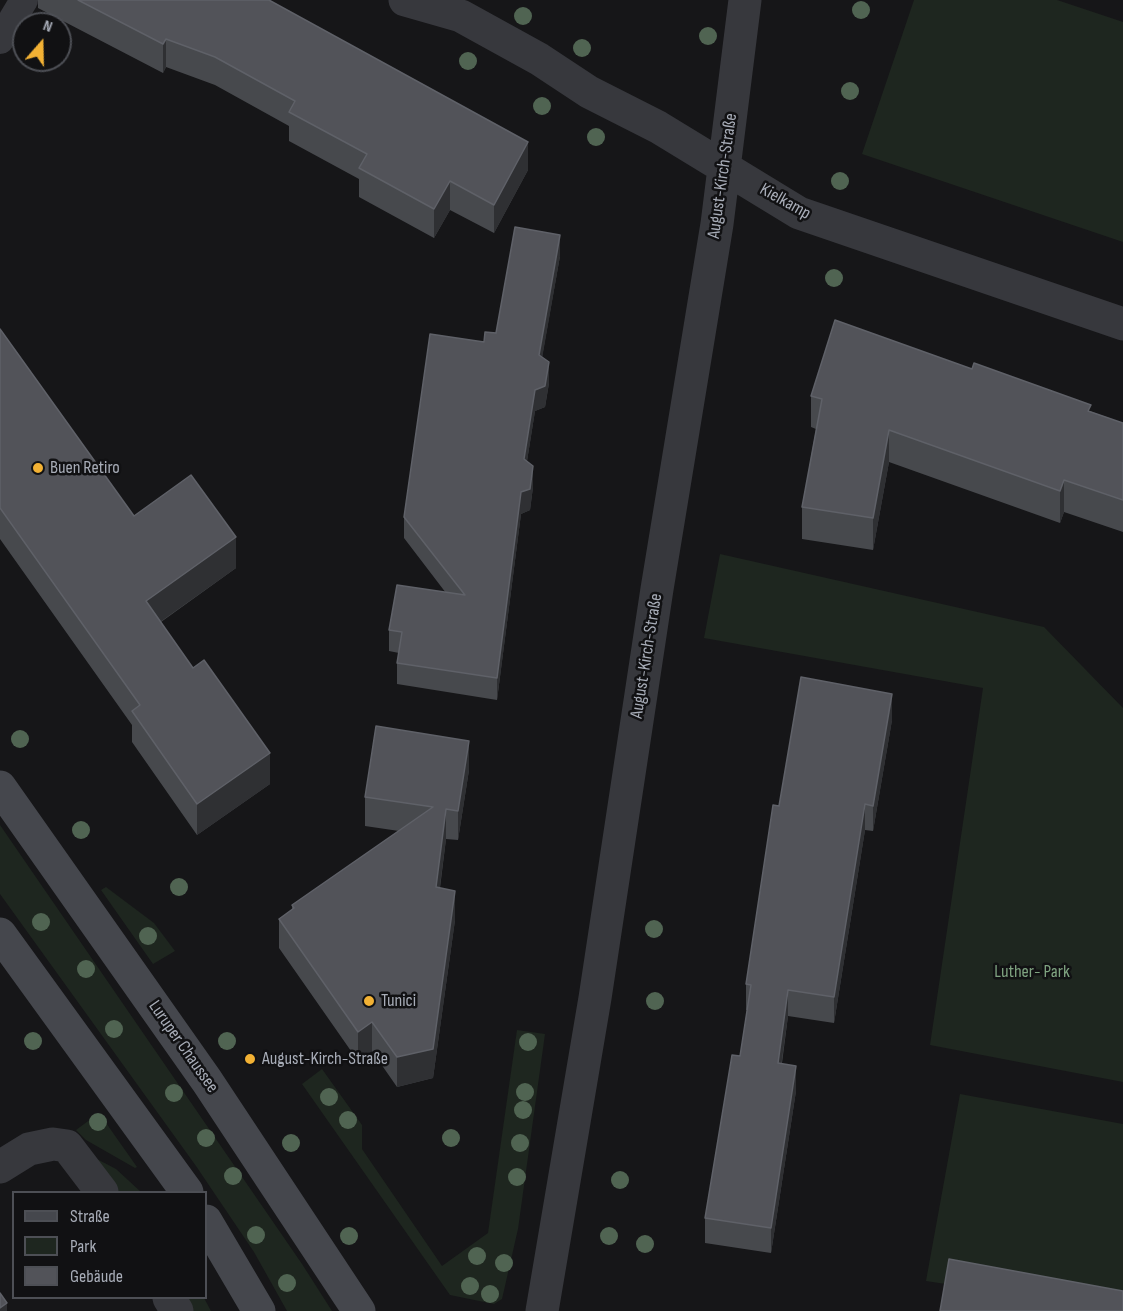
<!DOCTYPE html>
<html>
<head>
<meta charset="utf-8">
<style>
	body { margin:0 }
	#map { position:relative; width:1123px; height:1311px; overflow:hidden; background:#161618; font-family:"Sofia Sans Condensed",sans-serif }
	canvas { display:block }
	.legend { position:absolute; left:12px; top:1191px; width:195px; height:108px; box-sizing:border-box; background:#111113; border:2px solid #4d4f55; margin:0; padding:8px 10px; list-style:none; font-size:18px; color:#a8adb8 }
	.legend li { display:flex; align-items:center; gap:12px; height:30px }
	.legend b { width:30px; border:2px solid #4d4f55 }
	.north { position:absolute; left:12px; top:12px; width:60px; height:60px; box-sizing:border-box; background:#111113; border:2px solid #4d4f55; border-radius:50%; rotate:20deg; font-size:16px; font-weight:700; line-height:24px; text-align:center; color:#a8adb8 }
	.north::after { content:''; display:block; margin:auto; width:21px; height:27px; background:#f2b134; clip-path:polygon(50% 0,100% 100%,50% 72%,0 100%) }
</style>
</head>
<body>
<div id="map">
<canvas width="1123" height="1311"></canvas>
<ul class="legend">
<li><b style="height:8px;background:#45474d"></b>Straße</li>
<li><b style="height:16px;background:#1e261f"></b>Park</li>
<li><b style="height:16px;background:#525359"></b>Gebäude</li>
</ul>
<div class="north">N</div>
</div>
<script>
const c = document.querySelector('canvas').getContext('2d');
c.lineJoin = 'round';
function fill(path, color) { c.fillStyle = color; c.fill(path, 'evenodd'); }
const poly = rows => new Path2D(rows.map(r => 'M' + r).join(''));
function trace(path, color, width, dash) { c.strokeStyle = color; c.lineWidth = width; c.lineCap = dash ? 'butt' : 'round'; c.setLineDash(dash || []); c.stroke(path); }
function drawText(font, color, halo, rows, align = 'center') {
  c.font = font + ' "Sofia Sans Condensed",sans-serif'; c.lineWidth = 5; c.setLineDash([]); c.textBaseline = 'middle'; c.strokeStyle = halo; c.fillStyle = color; for (const [text, x, y, turn = 0] of rows) {
    c.save(); c.translate(x, y); c.rotate((+turn || 0) * Math.PI / 180); c.textAlign = isNaN(turn) ? turn : align; if (halo) c.strokeText(text, 0, 0); c.fillText(text, 0, 0); c.restore();
  }
}
fill(poly([
	[914,0,1057,0,1123,22,1123,242,862,154],
	[720,554,1044,627,1123,708,1123,1082,930,1045,983,688,704,638],
	[0,825,302,1264,332,1311,287,1311,254,1252,196,1166,0,894],
	[106,887,154,923,175,951,153,964,101,890],
	[517,1030,545,1034,518,1229,502,1299,494,1304,450,1295,302,1084,322,1069,362,1125,362,1149,442,1266,488,1233],
	[960,1094,1123,1124,1123,1311,926,1281],
	[99,1113,137,1167,135,1168,86,1140,76,1130],
	[95,1158,116,1169,141,1192,118,1192],
	[186,1298,204,1298,211,1311,193,1311]
]), '#1e261f');
trace(poly([
	[0,40,24,0]
]), '#37383d', 28);
trace(poly([
	[405,0,461,16,539,59,589,92,658,127,799,213,1123,324],
	[0,1167,29,1149,53,1144,67,1146,102,1192],
	[169,1298,177,1311],
	[542,1311,595,998,657,589,717,224,745,0]
]), '#37383d', 33);
trace(poly([
	[0,787,207,1081,359,1311],
	[0,934,187,1192],
	[206,1221,259,1311]
]), '#45474d', 33);
c.fillStyle = '#506452';
for (const [x, y] of [
	[861,10],
	[523,16],
	[708,36],
	[582,48],
	[468,61],
	[850,91],
	[542,106],
	[596,137],
	[840,181],
	[834,278],
	[20,739],
	[81,830],
	[179,887],
	[41,922],
	[654,929],
	[148,936],
	[86,969],
	[655,1001],
	[114,1029],
	[33,1041],
	[227,1041],
	[528,1042],
	[525,1092],
	[174,1093],
	[329,1097],
	[523,1110],
	[348,1120],
	[98,1122],
	[206,1138],
	[451,1138],
	[291,1143],
	[520,1143],
	[233,1176],
	[517,1177],
	[620,1180],
	[256,1235],
	[349,1236],
	[609,1236],
	[645,1244],
	[477,1256],
	[504,1263],
	[287,1283],
	[470,1286],
	[490,1294]
]) { c.beginPath(); c.arc(x, y, 9, 0, 2 * Math.PI); c.fill(); }
fill(poly([
	[38,0,269,0,528,170,494,233,450,210,434,238,359,197,359,179,289,141,289,126,215,85,166,67,163,73,38,8],
	[560,256,542,357,549,383,545,407,535,411,527,461,533,487,530,510,521,514,497,700,397,684,397,663,399,653,389,651,389,630,446,593,404,538,404,517,484,342,496,333],
	[0,329,134,516,236,568,161,622,270,784,197,835,132,742,132,725,0,539],
	[972,369,1123,423,1123,532,1064,512,1060,523,889,462,873,550,802,539,802,507,816,429,811,427,811,396],
	[892,720,873,831,865,830,834,1023,788,1016,782,1063,796,1091,771,1253,705,1243,705,1218,740,1056,747,1010,746,1010,746,984,779,806],
	[469,770,458,840,446,839,440,888,455,920,433,1078,397,1087,372,1051,358,1061,279,948,279,919,292,910,292,905,399,831,365,826,365,797]
]), '#47494d');
fill(poly([
	[166,39,166,67,163,73,163,44],
	[528,142,528,170,494,233,494,205],
	[450,181,450,210,434,238,434,209],
	[560,235,560,256,539,376,539,355],
	[549,362,549,383,545,407,535,411,524,480,524,459,535,390],
	[889,430,889,462,873,550,873,518],
	[533,466,533,487,530,510,521,514,497,700,497,678,521,492],
	[1064,480,1064,512,1060,523,1060,491],
	[236,537,236,568,146,632,146,601],
	[892,694,892,720,873,831,873,806],
	[469,741,469,770,458,840,458,811],
	[270,753,270,784,197,835,197,804],
	[865,804,865,830,834,1023,834,997],
	[446,809,446,839,436,916,436,887],
	[455,891,455,920,433,1078,397,1087,397,1057],
	[788,990,788,1016,778,1088,778,1063],
	[372,1022,372,1051,358,1061,358,1032],
	[796,1066,796,1091,771,1253,771,1228],
	[7,1303,7,1311,0,1311,0,1308]
]), '#2f3033');
const building = poly([
	[78,0,269,0,528,142,494,205,450,181,434,209,359,168,367,154,289,112,295,101,215,57,166,39,163,44,78,0],
	[515,227,560,235,539,355,549,362,545,386,535,390,524,459,533,466,530,489,521,492,497,678,397,663,402,632,389,630,397,585,465,595,404,517,430,334,484,342,485,332,496,333,515,227],
	[835,320,972,369,974,363,1091,405,1088,411,1123,423,1123,500,1064,480,1060,491,889,430,873,518,802,507,822,399,811,396,835,320],
	[0,329,134,516,191,475,236,537,146,601,193,668,204,660,270,753,197,804,132,711,140,705,0,508,0,329],
	[801,677,892,694,873,806,865,804,834,997,788,990,778,1063,796,1066,771,1228,705,1218,732,1055,740,1056,751,985,746,984,773,805,779,806,801,677],
	[376,726,469,741,458,811,446,809,436,887,455,891,433,1049,397,1057,372,1022,358,1032,279,919,294,908,292,905,433,807,365,797,376,726],
	[949,1259,1123,1291,1123,1311,940,1311,949,1259],
	[0,1293,7,1303,0,1308,0,1293]
]);
fill(building, '#525359');
trace(building, '#5f6168', 1.5);
for (const [x, y, r, color] of [
	[38,468,6,"#f2b134"],
	[369,1001,6,"#f2b134"],
	[250,1059,6,"#f2b134"]
]) { const dot = new Path2D(); dot.arc(x, y, r, 0, 2 * Math.PI); c.fillStyle = color; c.fill(dot); trace(dot, '#111113', 2); }
drawText('18px', '#a8adb8', '#111113', [
	["August-Kirch-Straße",723,176,-82],
	["Kielkamp",785,202,29],
	["August-Kirch-Straße",647,656,-81],
	["Luruper Chaussee",183,1047,55]
]);
drawText('18px', '#a8adb8', '#111113', [
	["Buen Retiro",50,468],
	["Tunici",381,1001],
	["August-Kirch-Straße",262,1059]
], 'left');
drawText('18px', '#7fa381', '#111113', [
	["Luther- Park",1032,972]
]);
</script>
</body>
</html>
